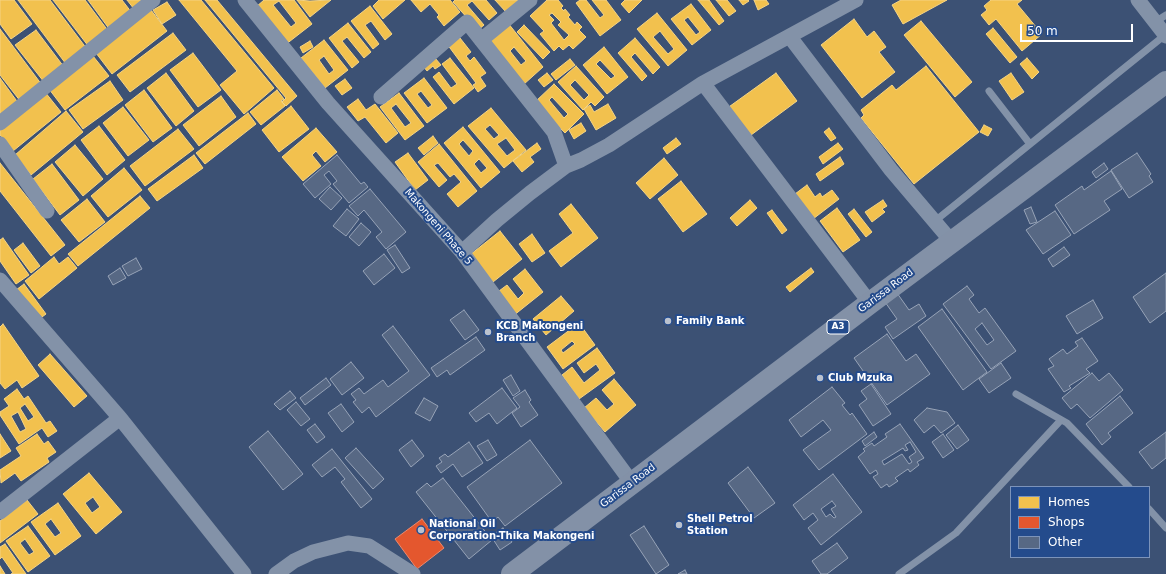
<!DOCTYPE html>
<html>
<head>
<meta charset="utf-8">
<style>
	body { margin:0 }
	#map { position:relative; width:1166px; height:574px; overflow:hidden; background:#3c5174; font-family:"DejaVu Sans",sans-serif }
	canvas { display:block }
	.legend { position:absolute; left:1010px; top:486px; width:140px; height:72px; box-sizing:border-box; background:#244b8c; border:1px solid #7c93ba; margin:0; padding:5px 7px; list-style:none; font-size:12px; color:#fff }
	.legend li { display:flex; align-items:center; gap:8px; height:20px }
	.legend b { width:20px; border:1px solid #7c93ba }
	.scale { position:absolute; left:1020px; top:24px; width:113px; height:18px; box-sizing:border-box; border:2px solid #fff; border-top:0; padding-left:5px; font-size:12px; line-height:14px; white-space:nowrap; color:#fff; -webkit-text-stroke:3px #244b8c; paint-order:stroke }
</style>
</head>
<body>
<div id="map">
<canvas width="1166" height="574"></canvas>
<ul class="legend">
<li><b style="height:11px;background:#f2c14e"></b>Homes</li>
<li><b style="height:11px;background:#e4572e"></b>Shops</li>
<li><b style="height:11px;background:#576884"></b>Other</li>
</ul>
<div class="scale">50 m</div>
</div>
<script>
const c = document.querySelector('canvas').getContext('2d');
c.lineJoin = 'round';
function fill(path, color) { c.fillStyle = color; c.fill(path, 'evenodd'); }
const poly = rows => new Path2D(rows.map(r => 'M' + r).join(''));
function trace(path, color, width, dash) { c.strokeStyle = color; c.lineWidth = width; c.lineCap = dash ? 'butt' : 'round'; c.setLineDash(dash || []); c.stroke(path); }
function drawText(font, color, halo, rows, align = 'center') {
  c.font = font + ' "DejaVu Sans",sans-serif'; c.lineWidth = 4; c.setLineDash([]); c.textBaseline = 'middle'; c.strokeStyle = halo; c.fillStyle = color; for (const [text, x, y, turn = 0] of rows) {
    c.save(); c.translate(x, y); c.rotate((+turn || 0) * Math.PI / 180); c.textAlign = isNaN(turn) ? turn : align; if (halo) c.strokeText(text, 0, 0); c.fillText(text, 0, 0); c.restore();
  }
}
const homes = poly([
	[0,0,14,0,32,24,11,39,0,24,0,0],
	[18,0,50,0,87,49,66,64,18,0],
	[53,0,85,0,109,32,89,47,53,0],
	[88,0,122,0,132,13,110,30,88,0],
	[127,0,146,0,134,9,127,0],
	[179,0,201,0,274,88,244,114,220,85,237,71,179,0],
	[205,0,217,0,297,96,286,106,282,102,286,98,205,0],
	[264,0,294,0,312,24,285,45,256,7,264,0],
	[279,1,296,23,291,27,273,5,279,1],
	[297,0,310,1,331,0,310,17,297,0],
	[379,0,405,0,383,19,373,6,379,0],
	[411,0,450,0,460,12,444,26,437,17,439,15,430,4,421,12,411,0],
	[455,0,486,0,497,13,489,20,472,1,467,5,484,25,478,30,453,2,455,0],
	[495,0,519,0,506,12,495,0],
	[547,0,558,0,563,6,561,8,564,11,565,9,570,15,568,17,575,25,577,22,582,27,579,30,586,37,573,49,569,45,563,50,559,46,554,51,540,34,544,31,530,16,547,0],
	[552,13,561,22,558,25,569,35,564,40,551,23,554,20,549,15,552,13],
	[580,0,586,0,600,18,604,15,592,0,606,0,621,20,600,36,576,3,580,0],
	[625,0,642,0,629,13,621,4,625,0],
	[698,0,709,0,724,21,719,25,698,0],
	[716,0,727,0,736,11,729,16,716,0],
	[739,0,748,0,749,1,743,5,739,0],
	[754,0,766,0,769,4,758,10,754,0],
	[901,0,947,0,903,24,892,5,901,0],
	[991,0,1022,0,1017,4,1042,34,1022,51,996,19,989,25,981,15,987,10,984,6,991,0],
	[167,2,176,15,162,24,153,10,167,2],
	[691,4,711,30,692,45,671,19,691,4],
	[688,17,700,32,696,35,684,20,688,17],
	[370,6,392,34,385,40,371,21,365,25,379,44,373,49,351,21,370,6],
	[151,10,167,31,112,74,96,53,151,10],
	[657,13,687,50,668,66,637,29,657,13],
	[660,31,674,49,668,54,653,37,660,31],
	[854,19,867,37,874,31,886,47,879,52,895,72,862,98,821,45,854,19],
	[921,21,972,82,955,97,904,35,921,21],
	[348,23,371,52,364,58,347,37,342,41,359,62,352,68,329,38,348,23],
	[508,23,543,67,523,85,487,42,508,23],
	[514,47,526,61,521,65,510,51,514,47],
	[524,25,550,52,543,59,517,32,524,25],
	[993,28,1017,57,1010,63,986,34,993,28],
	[0,29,42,85,21,102,0,75,0,29],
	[36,30,64,67,44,82,15,45,36,30],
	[173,33,186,50,130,92,117,75,173,33],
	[457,37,459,39,460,38,471,52,466,56,470,61,474,57,486,73,480,77,486,86,478,92,473,85,476,83,447,44,457,37],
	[635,38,660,67,653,74,635,53,631,57,647,76,642,81,618,53,635,38],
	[324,40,348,70,325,88,301,58,324,40],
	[324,56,334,70,329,74,319,60,324,56],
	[310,41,313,47,303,53,300,47,310,41],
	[604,47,628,77,607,94,583,65,604,47],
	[600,60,615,76,611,79,596,64,600,60],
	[193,53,221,90,198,107,170,70,193,53],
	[93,56,109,76,65,110,49,89,93,56],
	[435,58,441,65,435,69,433,66,427,71,420,62,435,58],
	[450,58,474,88,454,104,433,77,439,72,451,88,457,84,442,64,450,58],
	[1027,58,1039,72,1032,79,1020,64,1027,58],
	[570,59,575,65,556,80,551,74,570,59],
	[576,66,604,97,595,106,591,102,583,110,558,82,576,66],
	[575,80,589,95,584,100,570,85,575,80],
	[926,66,979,132,914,184,861,118,864,115,861,110,892,85,896,90,926,66],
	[166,73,194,111,176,126,147,88,166,73],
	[547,73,553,80,544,87,538,80,547,73],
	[776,73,797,101,747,138,726,109,776,73],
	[1011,73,1024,92,1012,100,999,81,1011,73],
	[0,78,19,104,0,119,0,78],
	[424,78,447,108,427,123,404,93,424,78],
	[421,91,432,105,428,108,417,94,421,91],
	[345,79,352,88,342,95,335,86,345,79],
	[110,81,123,100,83,129,69,110,110,81],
	[554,84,584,114,565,133,535,102,554,84],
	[552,97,568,114,564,118,549,100,552,97],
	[144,90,172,128,153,142,125,105,144,90],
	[277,90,284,99,281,101,285,106,261,125,250,112,277,90],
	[45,92,61,112,13,151,0,135,0,128,45,92],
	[399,93,424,126,405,140,380,107,399,93],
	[396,104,411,123,405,127,391,108,396,104],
	[221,96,236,117,199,146,183,125,221,96],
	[358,99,366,110,375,104,398,133,386,143,365,117,358,121,347,107,358,99],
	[608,104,616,118,596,130,584,109,590,105,594,112,608,104],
	[291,106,309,129,279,152,262,130,291,106],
	[123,107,149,140,128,156,103,123,123,107],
	[491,108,526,150,504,168,468,126,491,108],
	[490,125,499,135,494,139,485,129,490,125],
	[506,138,515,150,507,156,497,144,506,138],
	[66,111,83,132,31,175,15,155,66,111],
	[248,113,256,124,205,164,196,153,248,113],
	[581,123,586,131,574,139,569,130,581,123],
	[984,125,992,129,988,136,980,132,984,125],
	[99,126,125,160,107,175,81,140,99,126],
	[463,127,500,172,481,188,444,143,463,127],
	[463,140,473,151,469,156,459,144,463,140],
	[479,159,487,168,481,173,474,164,479,159],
	[316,128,337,152,325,162,316,151,312,155,321,166,303,181,282,157,316,128],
	[829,128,836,138,831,141,824,132,829,128],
	[178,129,194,149,145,186,130,166,178,129],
	[433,136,438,143,424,155,418,148,433,136],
	[676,138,681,144,667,154,663,148,676,138],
	[537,143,541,149,530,157,534,162,522,172,513,161,537,143],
	[838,143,843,149,823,164,819,157,838,143],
	[439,144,477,191,458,207,447,194,461,182,454,174,450,177,438,163,434,165,447,180,439,187,418,162,439,144],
	[75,145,103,179,83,196,55,162,75,145],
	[408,153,428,180,415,190,395,162,408,153],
	[194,155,203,168,157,201,148,189,194,155],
	[840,157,844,164,820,181,816,174,840,157],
	[664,158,678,175,650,199,636,183,664,158],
	[0,163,65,245,51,256,0,191,0,163],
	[52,164,79,200,60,215,33,179,52,164],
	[124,168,142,190,108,217,91,196,124,168],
	[681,181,707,214,683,232,658,199,681,181],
	[807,185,815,197,820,193,822,197,832,190,839,199,813,219,795,194,807,185],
	[140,196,150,208,78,266,68,254,140,196],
	[87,199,105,222,79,242,61,220,87,199],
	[750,200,757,208,737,226,730,218,750,200],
	[883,200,887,206,882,209,885,212,872,222,865,212,883,200],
	[571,204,598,238,561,267,549,251,573,233,559,214,571,204],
	[837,208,860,240,843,252,820,221,837,208],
	[854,209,872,232,866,237,848,214,854,209],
	[772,210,787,230,782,234,767,213,772,210],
	[500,231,522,259,493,282,471,254,500,231],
	[532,234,545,253,532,262,519,244,532,234],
	[3,238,29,275,16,284,0,261,0,240,3,238],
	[23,243,40,266,31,273,14,250,23,243],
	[54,257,59,264,68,257,77,268,39,299,25,281,54,257],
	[811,268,814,272,790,292,786,287,811,268],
	[525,269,543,292,513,316,495,294,507,285,518,299,524,293,513,279,525,269],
	[24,284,46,314,38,320,16,290,24,284],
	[561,296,574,311,546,335,533,319,561,296],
	[579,323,595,345,563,369,547,347,579,323],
	[572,341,575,344,563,353,561,350,572,341],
	[3,324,39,376,22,388,17,380,5,389,0,383,0,327,3,324],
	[597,348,615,373,579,399,562,375,572,367,584,383,600,370,596,364,584,373,577,363,597,348],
	[50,354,87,396,74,407,38,365,50,354],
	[614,379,636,405,605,432,584,408,596,398,607,410,614,404,602,390,614,379],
	[17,389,24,399,28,396,46,423,50,421,57,431,48,437,42,428,19,444,0,415,0,412,9,406,4,399,17,389],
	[25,404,34,417,28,421,20,408,25,404],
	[18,412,26,429,20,432,11,416,18,412],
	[0,434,11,451,0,458,0,434],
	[37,434,44,444,48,441,56,452,47,458,49,462,21,481,15,473,1,483,0,470,21,456,16,448,37,434],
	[89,473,122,512,96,534,63,494,89,473],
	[93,497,100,507,92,513,85,503,93,497],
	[27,500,38,514,0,543,0,521,27,500],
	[58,503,81,536,55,555,31,522,58,503],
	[51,519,61,533,55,537,45,524,51,519],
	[28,526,50,556,28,572,6,541,28,526],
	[25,539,34,552,29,555,20,543,25,539],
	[5,544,26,574,11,574,13,573,2,557,0,559,0,547,5,544],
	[0,566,5,574,0,574,0,566]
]);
fill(homes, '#f2c14e');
trace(homes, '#f6d483', 1);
const shops = poly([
	[422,519,444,548,417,569,395,539,422,519]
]);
fill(shops, '#e4572e');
trace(shops, '#ec896d', 1);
const building = poly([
	[1137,153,1151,174,1149,176,1153,182,1129,198,1111,170,1137,153],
	[337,155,361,184,364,182,368,187,349,203,333,184,337,181,329,171,324,175,331,184,315,198,303,184,337,155],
	[1104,163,1108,169,1096,178,1092,172,1104,163],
	[1111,171,1122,189,1104,201,1110,210,1074,234,1055,205,1082,186,1084,190,1111,171],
	[330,187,342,198,331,210,319,199,330,187],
	[370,189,406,232,386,249,376,237,382,232,364,210,358,216,349,206,370,189],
	[1031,207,1037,222,1030,224,1024,210,1031,207],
	[347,209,359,219,346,236,333,226,347,209],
	[1055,211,1071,235,1043,254,1026,230,1055,211],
	[361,223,371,232,359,246,349,237,361,223],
	[395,245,410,268,402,273,387,250,395,245],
	[1064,247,1070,255,1053,267,1048,259,1064,247],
	[384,254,395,268,374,285,363,271,384,254],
	[136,258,142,269,128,276,122,266,136,258],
	[120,268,126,278,113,285,108,276,120,268],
	[1166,273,1166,311,1150,323,1133,297,1166,273],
	[967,286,974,295,969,299,979,313,985,308,1016,351,991,369,943,304,967,286],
	[982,323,994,340,987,345,975,329,982,323],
	[897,293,909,310,919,304,926,316,893,339,885,327,897,319,885,302,897,293],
	[1093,300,1103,318,1077,334,1066,316,1093,300],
	[942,309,987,372,963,390,918,327,942,309],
	[464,310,479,330,465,340,450,320,464,310],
	[393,326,430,375,376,417,369,407,362,413,353,402,356,400,351,394,359,388,364,394,383,380,388,387,409,371,382,335,393,326],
	[887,334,906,361,916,354,930,374,887,405,854,358,887,334],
	[476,337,485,350,450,375,447,370,437,377,431,368,476,337],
	[1082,338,1098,361,1086,369,1090,373,1069,386,1071,388,1064,392,1048,369,1054,366,1049,359,1063,349,1067,354,1078,346,1075,342,1082,338],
	[351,362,364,378,342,395,330,379,351,362],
	[1001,363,1011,378,989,393,979,379,1001,363],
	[1092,373,1099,381,1109,373,1123,390,1090,418,1077,404,1071,409,1062,398,1092,373],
	[511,375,520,391,513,396,503,380,511,375],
	[326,378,331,385,305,405,300,398,326,378],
	[871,384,891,414,873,426,859,405,867,399,861,391,871,384],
	[832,387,845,403,842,405,850,415,852,413,867,434,819,470,803,450,831,430,823,420,801,437,789,420,832,387],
	[502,388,517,408,497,424,489,413,476,422,469,413,502,388],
	[525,390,531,400,529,402,538,415,521,427,512,413,520,407,513,398,525,390],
	[290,391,296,398,280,410,274,404,290,391],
	[1120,396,1133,413,1108,433,1111,437,1102,445,1086,424,1120,396],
	[424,398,438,406,430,421,415,413,424,398],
	[296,402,310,419,301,426,287,410,296,402],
	[341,404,354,422,342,432,328,413,341,404],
	[927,408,947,412,955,423,941,433,934,425,924,433,914,420,927,408],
	[315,424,325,437,317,443,307,430,315,424],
	[900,424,924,458,917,462,919,465,910,472,908,469,895,478,898,481,889,487,887,484,881,488,873,477,878,474,876,470,870,474,858,457,865,451,863,449,872,443,874,446,887,437,885,434,900,424],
	[910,442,916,452,909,457,912,462,909,464,902,454,884,465,882,461,903,448,905,451,908,450,905,445,910,442],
	[958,425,969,440,957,449,946,435,958,425],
	[268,431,303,474,283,490,249,447,268,431],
	[874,432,877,437,865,446,862,441,874,432],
	[1166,432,1166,458,1152,469,1139,452,1166,432],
	[943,434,954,450,943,458,932,442,943,434],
	[412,440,424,456,411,467,399,450,412,440],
	[488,440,497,455,487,461,477,446,488,440],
	[530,440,562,483,505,526,498,517,492,522,467,487,530,440],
	[469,442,483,463,462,477,453,464,441,473,436,466,442,462,439,458,445,454,448,457,469,442],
	[356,448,384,479,373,489,345,458,356,448],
	[332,449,372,499,361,508,341,482,345,479,335,467,322,477,312,465,332,449],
	[748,467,775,503,754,518,728,483,748,467],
	[833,474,862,512,821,545,808,528,818,520,813,513,804,520,793,505,833,474],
	[832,501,836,506,831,509,836,517,834,518,830,514,826,517,821,509,832,501],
	[443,478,492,540,469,559,416,492,427,483,431,487,443,478],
	[644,526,669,565,656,574,630,535,644,526],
	[503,528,512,542,500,550,491,536,503,528],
	[837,543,848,558,827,574,821,574,812,561,837,543],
	[685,570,687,574,678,574,685,570]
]);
fill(building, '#576884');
trace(building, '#97a3b7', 1);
trace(poly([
	[1155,22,1166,15],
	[989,91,1030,144],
	[935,221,1165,35],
	[1016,394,1067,423,1129,487],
	[1149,509,1166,528],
	[899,574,956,533,1061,420]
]), '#8392a8', 7);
trace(poly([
	[245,0,328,103,462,252,632,483],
	[1138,0,1166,36],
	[790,37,891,170,952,242],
	[481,40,530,0],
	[703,83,870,303],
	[381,97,467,22,554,132,566,166],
	[0,123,153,0],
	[0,144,47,211],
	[462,252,497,220,530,193,566,166,581,160,609,145,703,83,856,0],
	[0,280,120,418,244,574],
	[0,512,120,418],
	[276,574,294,561,313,552,348,543,369,546,413,574]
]), '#8392a8', 15);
trace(poly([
	[512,574,870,303,1166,82]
]), '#8391a7', 22);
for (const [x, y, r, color] of [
	[668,321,4,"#bbc2ce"],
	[488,332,4,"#bbc2ce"],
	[820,378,4,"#bbc2ce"],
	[679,525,4,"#bbc2ce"],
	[421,530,4,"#bbc2ce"]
]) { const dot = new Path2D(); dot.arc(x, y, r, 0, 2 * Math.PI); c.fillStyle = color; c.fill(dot); trace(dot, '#244b8c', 1.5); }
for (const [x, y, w] of [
	[838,327,22]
]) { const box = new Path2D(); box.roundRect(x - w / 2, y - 7, w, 14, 3); c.fillStyle = '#244b8c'; c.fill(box); trace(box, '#fff', 1); }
drawText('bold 9px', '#fff', null, [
	["A3",838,327]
]);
drawText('10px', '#fff', '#244b8c', [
	["Makongeni Phase 5",438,227,49],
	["Garissa Road",886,291,-37],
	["Garissa Road",628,486,-37]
]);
drawText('bold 10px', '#fff', '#244b8c', [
	["Family Bank",676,321],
	["KCB Makongeni",496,326],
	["Branch",496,338],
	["Club Mzuka",828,378],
	["Shell Petrol",687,519],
	["Station",687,531],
	["National Oil",429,524],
	["Corporation-Thika Makongeni",429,536]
], 'left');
</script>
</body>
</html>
